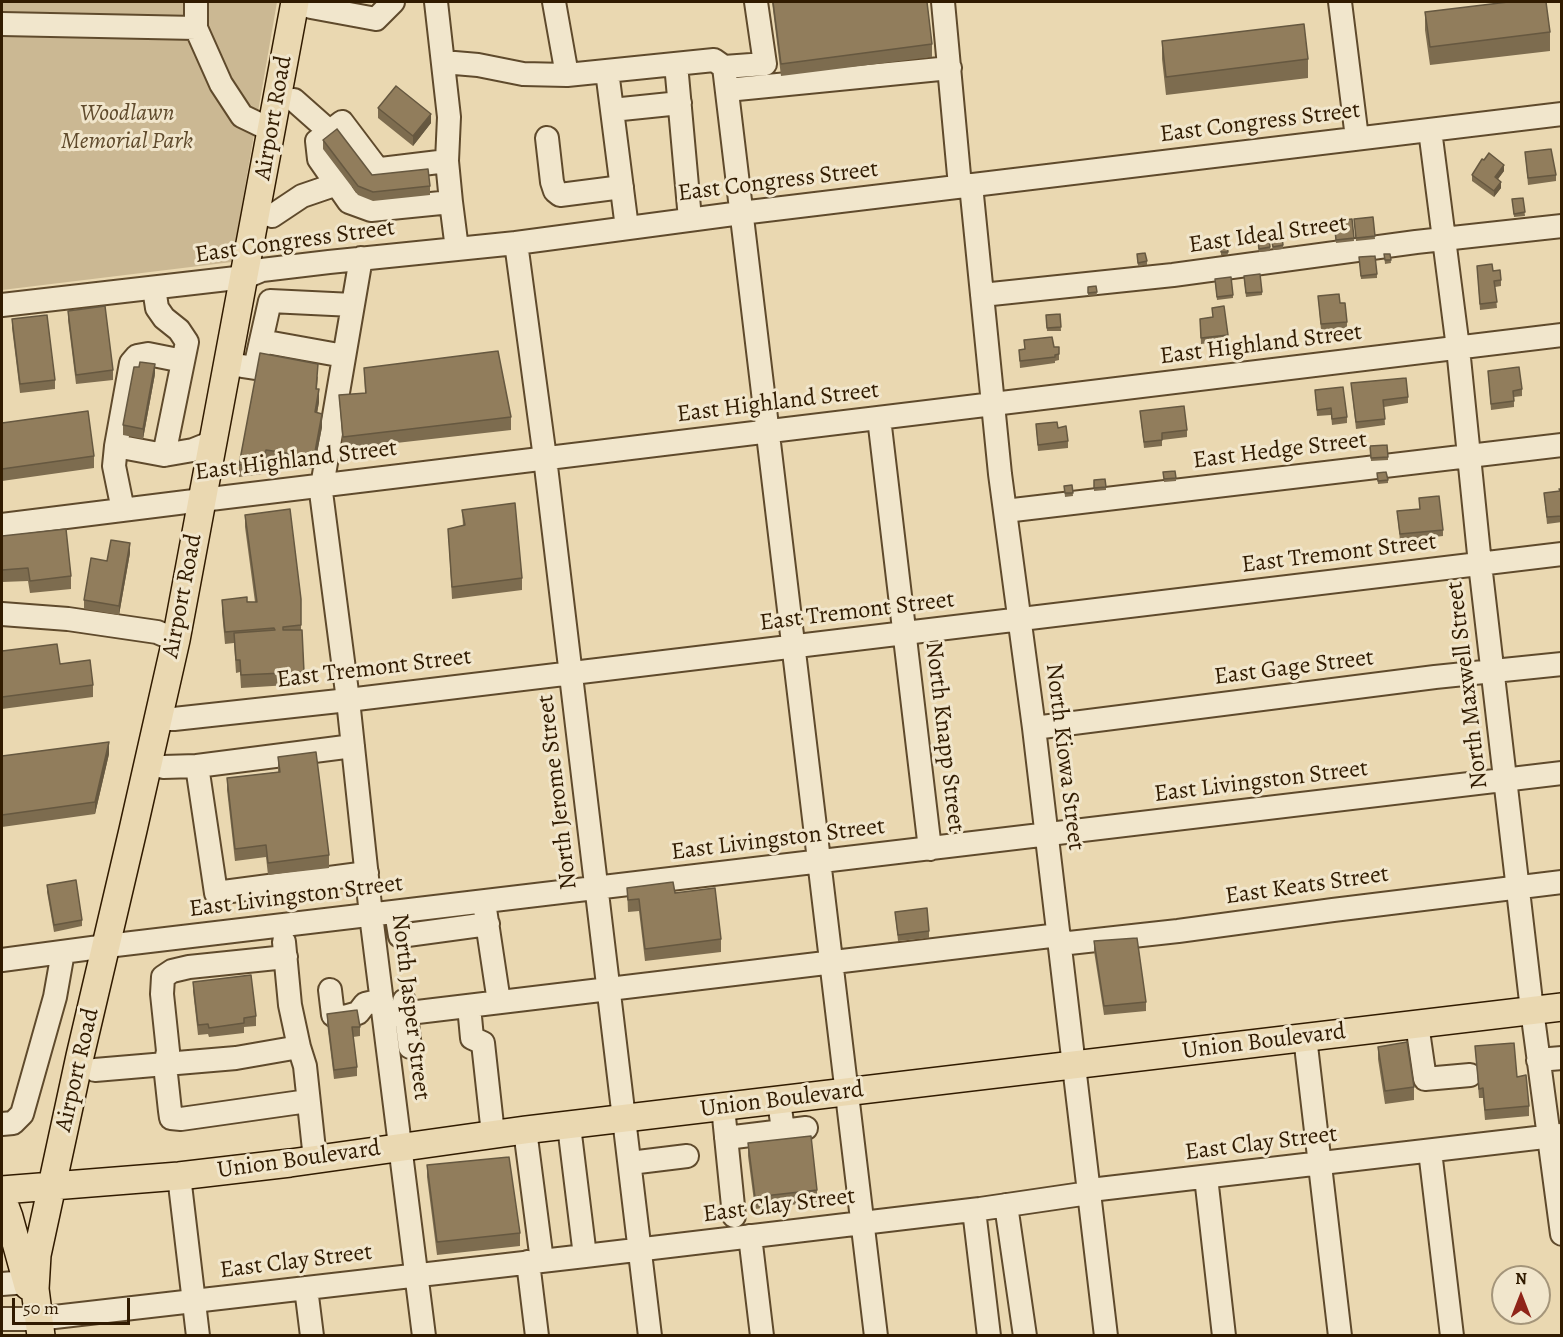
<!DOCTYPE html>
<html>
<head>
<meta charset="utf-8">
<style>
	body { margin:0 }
	#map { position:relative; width:1563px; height:1337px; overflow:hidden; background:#ead8b1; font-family:Alegreya,serif }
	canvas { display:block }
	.frame { position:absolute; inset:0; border:3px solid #311b00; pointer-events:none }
	.north { position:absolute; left:1491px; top:1265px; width:60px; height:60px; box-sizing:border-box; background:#f1e6cc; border:2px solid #a4957a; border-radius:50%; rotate:0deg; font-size:16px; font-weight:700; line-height:24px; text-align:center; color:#311b00 }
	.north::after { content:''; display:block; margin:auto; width:21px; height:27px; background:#8f2418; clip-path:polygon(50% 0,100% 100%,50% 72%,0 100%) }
	.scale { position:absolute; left:12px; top:1298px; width:118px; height:27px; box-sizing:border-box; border:3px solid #311b00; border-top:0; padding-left:8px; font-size:18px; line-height:21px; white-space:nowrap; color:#311b00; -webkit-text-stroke:4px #f1e6cc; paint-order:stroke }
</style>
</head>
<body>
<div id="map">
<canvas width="1563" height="1337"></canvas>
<div class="frame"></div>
<div class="north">N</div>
<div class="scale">50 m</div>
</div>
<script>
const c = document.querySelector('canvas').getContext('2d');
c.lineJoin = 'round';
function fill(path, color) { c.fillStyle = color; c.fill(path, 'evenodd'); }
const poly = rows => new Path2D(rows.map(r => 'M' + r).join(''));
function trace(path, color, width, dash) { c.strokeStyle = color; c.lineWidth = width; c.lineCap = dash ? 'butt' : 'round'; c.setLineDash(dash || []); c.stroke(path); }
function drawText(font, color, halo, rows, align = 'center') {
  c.font = font + ' Alegreya,serif'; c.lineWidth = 6; c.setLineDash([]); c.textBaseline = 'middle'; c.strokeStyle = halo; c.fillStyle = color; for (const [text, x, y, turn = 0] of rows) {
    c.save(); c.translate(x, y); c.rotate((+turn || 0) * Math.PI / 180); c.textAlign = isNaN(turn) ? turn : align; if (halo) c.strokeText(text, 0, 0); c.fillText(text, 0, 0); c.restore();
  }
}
fill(poly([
	[2,2,277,2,232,262,2,290]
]), '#cbb893');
const minor = poly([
	[196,2,196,28,221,84,242,116,271,130],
	[436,2,449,117,447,161,451,202],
	[554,2,567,75,714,60,724,67],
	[756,2,765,64,724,67,876,1336],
	[943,2,960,186],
	[1340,2,1357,138],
	[311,7,376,19,393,2],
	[2,24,196,28],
	[443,62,478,65,523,74,567,75],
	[676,64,690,219],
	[607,71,627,228],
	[727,90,950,68],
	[294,100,329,131],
	[612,110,680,103],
	[1430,130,1458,348,1480,564,1532,1010,1562,1234],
	[547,138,552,182,555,191,560,195,622,187],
	[447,161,381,169,376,167,342,122,317,141,319,159,349,202,371,210,451,202,457,249],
	[971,185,1000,474,1034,728,1106,1336],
	[272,216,302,196,337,184,345,178],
	[516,243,545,458,650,1336],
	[361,258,321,492,348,700,371,915,424,1336],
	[982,295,1173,275,1416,242,1562,226],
	[2,305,245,277,262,270,329,262,516,243,741,213,1562,114],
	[261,341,270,301,353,305],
	[242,366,255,368,261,341,344,356],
	[879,418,930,849],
	[116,446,131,363,137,356,148,354,183,361],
	[164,455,193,450,213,442],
	[123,510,114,466,116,446,164,455,187,342,179,330,164,318,157,308,154,288],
	[1005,511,1562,445],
	[2,525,202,500,1562,335],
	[2,614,68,619,157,632,176,640],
	[158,719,174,719,348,700,1562,554],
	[1034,728,1435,677,1562,664],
	[353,746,197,766,216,893,367,873],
	[163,767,197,766],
	[485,909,499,1002],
	[396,912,400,936,488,924],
	[284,942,290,1005,299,1047,305,1066,315,1159],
	[1060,944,1178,931,1333,910,1562,882],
	[286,957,189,967,172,971,163,977,162,994,168,1051,165,1065,170,1111,171,1118,181,1119,308,1101],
	[2,960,107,946,1562,773],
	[330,990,333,1015,344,1017,358,1013,365,1004,382,1000],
	[404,1001,410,1047],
	[469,1006,472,1038,483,1043,493,1134],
	[384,1016,1059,935],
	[1417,1024,1425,1079,1470,1075],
	[1305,1037,1340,1336],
	[1538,1060,1562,1058],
	[95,1070,236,1058,299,1047],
	[723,1107,734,1216],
	[2,1124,13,1123,22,1114,55,997,63,952],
	[569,1126,585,1256],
	[525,1130,542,1261],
	[783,1131,806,1128],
	[726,1138,783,1131,779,1100],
	[1430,1151,1452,1336],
	[630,1163,687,1156],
	[179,1176,198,1336],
	[1206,1177,1224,1336],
	[1006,1205,1025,1336],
	[974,1210,989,1336],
	[750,1236,762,1336],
	[528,1262,537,1336],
	[2,1284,27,1282],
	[306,1288,312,1336],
	[2,1319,37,1319,585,1256,980,1209,1089,1193,1099,1189,1562,1135]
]);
const major = poly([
	[2,1190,179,1176,290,1163,525,1130,1562,1007],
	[2,1198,9,1217,28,1286],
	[41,1336,35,1289,37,1255,80,1056,133,830,176,640,295,2]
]);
trace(minor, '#5f4a2c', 26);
trace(major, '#311b00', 30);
trace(minor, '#f1e6cc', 22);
trace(major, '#ead8b1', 27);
fill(poly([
	[772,2,927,2,932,44,932,57,781,76],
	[1425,12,1550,32,1550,51,1430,65,1425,30],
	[1162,41,1308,59,1308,78,1166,95,1162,59],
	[378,108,431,123,413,146,378,118],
	[323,140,372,175,430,186,430,195,373,201,358,195,323,149],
	[1525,152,1556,175,1556,181,1528,185],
	[1504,171,1498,179,1501,188,1494,197,1472,181,1472,175],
	[1523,198,1525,216,1514,217,1512,199],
	[1373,217,1375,239,1356,241,1354,219],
	[1352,219,1354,241,1336,243,1334,221],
	[1270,232,1283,245,1283,249,1273,250],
	[1257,237,1270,247,1270,251,1259,252],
	[1227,244,1228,255,1221,255,1221,245],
	[1137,254,1147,261,1147,265,1138,266],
	[1384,254,1390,254,1391,263,1385,264],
	[1359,257,1377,274,1377,278,1361,279],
	[1477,266,1493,271,1501,280,1501,286,1495,287,1497,308,1480,310],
	[1244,279,1262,292,1262,295,1246,297],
	[1215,282,1233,295,1233,298,1217,300],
	[1096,286,1097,295,1088,296,1088,287],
	[1318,296,1340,303,1347,322,1347,328,1321,330],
	[1212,308,1228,335,1228,341,1201,344,1200,319,1213,317],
	[68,311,113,370,113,380,76,384,68,320],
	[1060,314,1061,331,1047,331,1046,315],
	[12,319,55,380,55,389,20,393,12,328],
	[1024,340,1054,347,1059,347,1059,360,1055,361,1055,363,1020,368,1019,350,1025,349],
	[364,368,511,417,511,430,343,449,339,395,365,393],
	[1488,371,1522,389,1522,396,1514,397,1514,407,1491,410],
	[155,374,143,439,123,435,123,425],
	[318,376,317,389,319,402,317,413,322,427,314,469,266,462,263,474,239,477,239,465],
	[1351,383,1408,397,1408,403,1384,407,1385,425,1356,429],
	[1315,390,1347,417,1347,423,1332,425,1331,415,1317,416],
	[1140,411,1187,430,1187,437,1162,440,1162,446,1144,448],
	[2,423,94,456,94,468,2,481],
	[1036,424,1058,428,1068,441,1068,448,1038,451],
	[1370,446,1388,457,1388,460,1371,461],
	[1163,472,1176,478,1176,481,1164,482],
	[1377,473,1388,480,1388,483,1378,484],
	[1094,480,1106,487,1106,490,1094,491],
	[1072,485,1073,496,1065,497,1064,486],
	[1562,489,1562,522,1547,524,1544,493,1560,491],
	[1419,498,1443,530,1443,536,1400,541,1397,511,1420,509],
	[462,510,522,578,522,590,452,599,448,529,463,526],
	[245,515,301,599,301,630,304,684,241,688,240,672,236,673,234,643,225,644,222,612,222,600,255,602,245,527],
	[2,536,71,576,71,589,30,593,28,581,2,582],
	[130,553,119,615,84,609,84,600,107,561],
	[2,651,60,664,93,685,93,697,2,709],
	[109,754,95,814,2,827,2,756],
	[278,757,329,855,329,868,268,875,266,857,235,861,227,790,227,778,278,772],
	[47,885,82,920,82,926,54,932,47,892],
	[627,888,675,893,721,939,721,952,645,961,639,911,628,912],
	[895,912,929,931,929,938,898,941],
	[1094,941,1146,1002,1146,1011,1104,1015,1094,951],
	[193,982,256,1016,256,1026,244,1027,244,1033,209,1037,208,1034,198,1035,193,991],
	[327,1014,360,1027,360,1036,353,1037,357,1067,357,1076,334,1079,327,1023],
	[1475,1046,1517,1077,1529,1106,1529,1116,1485,1120,1483,1098,1479,1098],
	[1378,1047,1414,1087,1414,1100,1385,1104,1378,1059],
	[748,1143,817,1190,817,1202,755,1209,748,1156],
	[427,1165,520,1233,520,1246,437,1255,427,1177]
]), '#7d6c4f');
fill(poly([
	[431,114,431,123,413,146,413,136],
	[1504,165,1504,171,1495,183,1495,177],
	[1501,182,1501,188,1494,197,1494,191],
	[155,364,155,374,143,439,143,429],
	[319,389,319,402,315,425,315,412],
	[322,414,322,427,314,469,314,457],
	[266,450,266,462,263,474,263,461],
	[130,543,130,553,119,615,119,606],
	[109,742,109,754,95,814,95,802]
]), '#665840');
const building = poly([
	[773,2,927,2,932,44,781,64,773,2],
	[1508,2,1546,2,1550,32,1430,47,1425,12,1508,2],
	[1304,24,1308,59,1166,77,1162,41,1304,24],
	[396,86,431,114,413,136,378,108,396,86],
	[337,129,372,175,428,169,430,186,373,192,358,186,323,140,337,129],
	[1551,149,1556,175,1528,178,1525,152,1551,149],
	[1489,153,1504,165,1495,177,1501,182,1494,191,1472,175,1482,159,1484,160,1489,153],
	[1523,198,1525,212,1514,214,1512,199,1523,198],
	[1373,217,1375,236,1356,238,1354,219,1373,217],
	[1352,219,1354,238,1336,240,1334,221,1352,219],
	[1281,230,1283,245,1273,247,1270,232,1281,230],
	[1268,232,1270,247,1259,249,1257,234,1268,232],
	[1227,244,1228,252,1221,252,1221,245,1227,244],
	[1145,253,1147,261,1138,263,1137,254,1145,253],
	[1384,254,1390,254,1391,260,1385,260,1384,254],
	[1375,256,1377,274,1361,276,1359,257,1375,256],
	[1492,264,1493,271,1500,270,1501,280,1494,281,1497,302,1480,304,1477,266,1492,264],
	[1260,274,1262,292,1246,293,1244,276,1260,274],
	[1231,277,1233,295,1217,297,1215,279,1231,277],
	[1096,286,1097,292,1088,293,1088,287,1096,286],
	[1339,294,1340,303,1345,303,1347,322,1321,324,1318,296,1339,294],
	[105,306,113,370,76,375,68,311,105,306],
	[1224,306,1228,335,1201,338,1200,319,1213,317,1212,308,1224,306],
	[1060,314,1061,327,1047,328,1046,315,1060,314],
	[47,315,55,380,20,384,12,319,47,315],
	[1052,337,1054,347,1059,347,1059,354,1055,355,1055,357,1020,361,1019,350,1025,349,1024,340,1052,337],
	[498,351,511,417,343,437,339,395,366,393,364,368,498,351],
	[260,353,318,364,316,389,319,389,315,412,322,414,314,457,266,450,263,461,239,465,260,353],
	[140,362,155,364,143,429,123,425,134,367,139,367,140,362],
	[1519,367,1522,389,1513,391,1514,401,1491,404,1488,371,1519,367],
	[1406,378,1408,397,1383,400,1385,419,1356,422,1351,383,1406,378],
	[1343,387,1347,417,1332,419,1331,408,1317,410,1315,390,1343,387],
	[1184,406,1187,430,1162,433,1162,440,1144,442,1140,411,1184,406],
	[88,411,94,456,2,469,2,423,88,411],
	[1057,422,1058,428,1066,426,1068,441,1038,445,1036,424,1057,422],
	[1387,445,1388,457,1371,458,1370,446,1387,445],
	[1175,471,1176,478,1164,479,1163,472,1175,471],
	[1386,472,1388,480,1378,481,1377,473,1386,472],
	[1105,479,1106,487,1094,488,1094,480,1105,479],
	[1072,485,1073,493,1065,493,1064,486,1072,485],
	[1559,489,1562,489,1562,516,1547,517,1544,493,1560,491,1559,489],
	[1439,496,1443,530,1400,534,1397,511,1420,509,1419,498,1439,496],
	[515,503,522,578,452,587,448,529,465,525,462,510,515,503],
	[290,509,301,599,301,625,283,627,283,630,302,630,304,672,241,675,240,660,236,660,234,633,275,630,274,628,225,632,222,600,247,597,247,602,257,602,245,515,290,509],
	[66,529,71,576,30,581,28,568,2,570,2,536,66,529],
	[111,540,130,543,119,606,84,600,91,558,107,561,111,540],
	[57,644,60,664,90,660,93,685,2,697,2,651,57,644],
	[109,742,95,802,2,815,2,756,109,742],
	[316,752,329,855,268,863,266,845,235,849,227,778,280,772,278,757,316,752],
	[76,880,82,920,54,925,47,885,76,880],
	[673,882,675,893,715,888,721,939,645,949,639,899,628,900,627,888,673,882],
	[927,908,929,931,898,935,895,912,927,908],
	[1137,938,1146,1002,1104,1006,1094,941,1137,938],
	[251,975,256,1016,244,1018,244,1023,209,1028,208,1024,198,1025,193,982,251,975],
	[357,1010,360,1027,352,1027,357,1067,334,1070,327,1014,357,1010],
	[1407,1042,1414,1087,1385,1091,1378,1047,1407,1042],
	[1514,1043,1517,1077,1526,1075,1529,1106,1485,1110,1483,1088,1479,1089,1475,1046,1514,1043],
	[811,1136,817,1190,755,1197,748,1143,811,1136],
	[509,1157,520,1233,437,1242,427,1165,509,1157]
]);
fill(building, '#917d5c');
trace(building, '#665840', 1.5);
drawText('italic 24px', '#5f4a2c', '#f1e6cc', [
	["Woodlawn",127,114],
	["Memorial Park",127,142]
]);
drawText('24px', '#311b00', '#f1e6cc', [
	["Airport Road",274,118,-80],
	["East Congress Street",1260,123,-7],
	["East Congress Street",778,182,-7],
	["East Ideal Street",1268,235,-8],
	["East Congress Street",295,242,-8],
	["East Highland Street",1261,345,-7],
	["East Highland Street",778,403,-7],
	["East Hedge Street",1280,451,-7],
	["East Highland Street",296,461,-7],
	["East Tremont Street",1339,554,-7],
	["Airport Road",183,596,-79],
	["East Tremont Street",857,612,-7],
	["East Gage Street",1294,668,-7],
	["East Tremont Street",374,669,-7],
	["North Maxwell Street",1468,685,-97],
	["North Knapp Street",944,737,83],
	["North Kiowa Street",1064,757,83],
	["East Livingston Street",1261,782,-7],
	["North Jerome Street",558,792,-97],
	["East Livingston Street",778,840,-7],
	["East Keats Street",1307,886,-8],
	["East Livingston Street",296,897,-7],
	["North Jasper Street",410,1007,83],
	["Union Boulevard",1264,1042,-7],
	["Airport Road",78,1070,-77],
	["Union Boulevard",782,1100,-7],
	["East Clay Street",1261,1144,-7],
	["Union Boulevard",299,1160,-8],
	["East Clay Street",779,1206,-7],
	["East Clay Street",296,1262,-7]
]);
</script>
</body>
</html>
